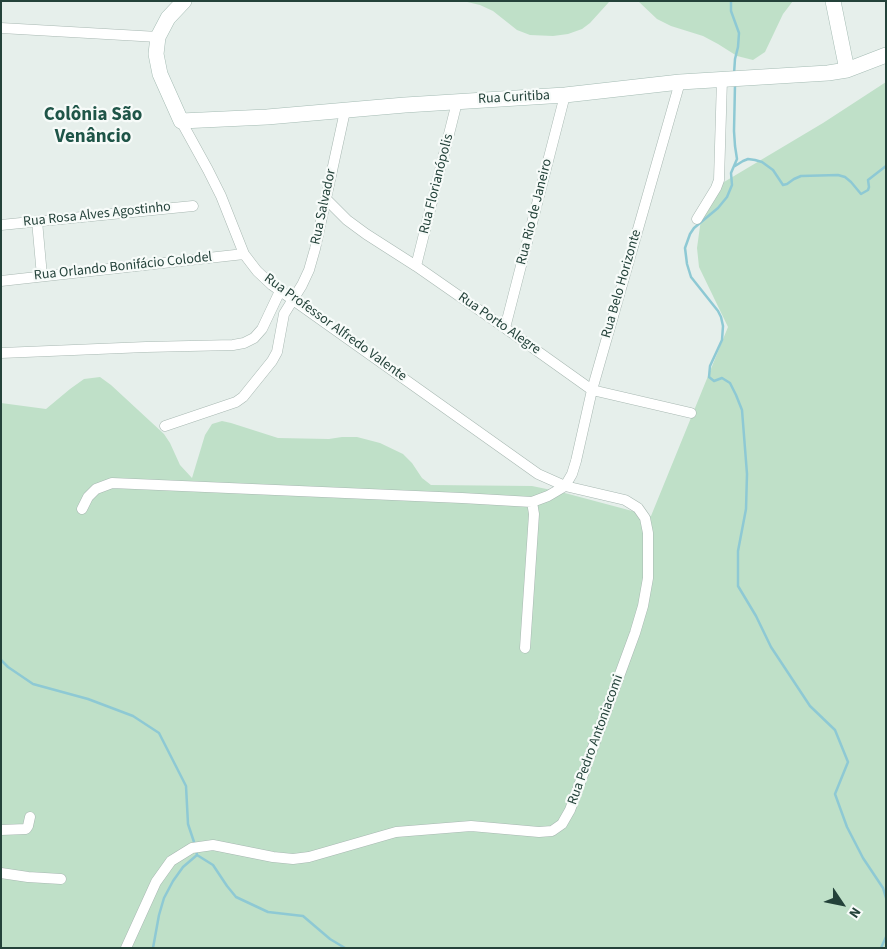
<!DOCTYPE html>
<html>
<head>
<meta charset="utf-8">
<style>
	body { margin:0 }
	#map { position:relative; width:887px; height:949px; overflow:hidden; background:#e6efeb; font-family:"Source Sans 3",sans-serif }
	canvas { display:block }
	.frame { position:absolute; inset:0; border:2px solid #24423a; pointer-events:none }
	.north { position:absolute; left:817px; top:879px; width:50px; height:50px; -webkit-text-stroke:4px #f7fbf9; paint-order:stroke; rotate:124deg; font-size:14px; font-weight:700; line-height:20px; text-align:center; color:#24423a }
	.north::after { content:''; display:block; margin:auto; width:18px; height:22px; background:#24423a; clip-path:polygon(50% 0,100% 100%,50% 72%,0 100%) }
</style>
</head>
<body>
<div id="map">
<canvas width="887" height="949"></canvas>
<div class="frame"></div>
<div class="north">N</div>
</div>
<script>
const c = document.querySelector('canvas').getContext('2d');
c.lineJoin = 'round';
function fill(path, color) { c.fillStyle = color; c.fill(path, 'evenodd'); }
const poly = rows => new Path2D(rows.map(r => 'M' + r).join(''));
function trace(path, color, width, dash) { c.strokeStyle = color; c.lineWidth = width; c.lineCap = dash ? 'butt' : 'round'; c.setLineDash(dash || []); c.stroke(path); }
function drawText(font, color, halo, rows, align = 'center') {
  c.font = font + ' "Source Sans 3",sans-serif'; c.lineWidth = 4.5; c.setLineDash([]); c.textBaseline = 'middle'; c.strokeStyle = halo; c.fillStyle = color; for (const [text, x, y, turn = 0] of rows) {
    c.save(); c.translate(x, y); c.rotate((+turn || 0) * Math.PI / 180); c.textAlign = isNaN(turn) ? turn : align; if (halo) c.strokeText(text, 0, 0); c.fillText(text, 0, 0); c.restore();
  }
}
fill(poly([
	[463,1,612,1,609,2,590,23,582,29,568,34,553,36,530,35,517,30,493,11,480,5],
	[638,1,793,1,783,14,765,52,753,60,737,56,718,44,703,36,671,26,657,19],
	[886,82,886,948,1,948,1,403,46,409,70,389,84,379,100,377,111,385,164,434,170,443,180,465,192,478,205,435,212,424,222,421,231,423,278,438,329,439,342,437,357,437,380,443,403,454,412,463,422,478,431,485,532,486,561,492,651,516,728,327,699,267,697,248,701,219,713,191,724,182,823,123]
]), '#bfe0c8');
trace(poly([
	[731,1,731,11,739,33,738,47,735,59,734,74],
	[735,85,734,131,735,146,737,159,731,173,732,185,727,197,718,208,694,228,690,234,685,248,687,264,691,277,718,311,721,317,723,326,722,340,710,366,709,377,714,381,722,378,730,383,736,395,742,410,747,474,746,509,738,551,738,586,756,616,771,647,810,706,835,730,848,762,835,794,847,827,863,858,883,888,886,898],
	[735,166,743,161,748,159,755,160,762,162,773,170,783,185,787,184,794,179,801,176,838,175,845,177,851,182,861,194,868,190,869,187,868,180,886,166],
	[1,660,8,667,33,684,88,699,133,716,159,733,186,786,188,824,195,845],
	[196,850,197,855,213,865,227,886,236,897,268,912,303,916,330,939,345,948],
	[153,948,159,915,164,898,173,881,183,867,197,855],
	[881,948,886,937]
]), '#8ec9d4', 2.5);
const street = poly([
	[1,28,158,37],
	[326,199,347,220,366,234,416,266,505,328,592,390,691,413],
	[697,219,716,188,719,180,722,79],
	[37,221,42,276],
	[1,225,193,206],
	[416,266,457,102],
	[1,281,244,254],
	[505,328,565,95],
	[1,353,146,347,233,345,244,343,254,338,262,329,280,291],
	[165,426,236,402,243,397,272,361,277,352,284,314,302,285,309,270,315,249,345,111],
	[565,486,572,474,576,461,592,390,680,82],
	[82,509,88,497,96,489,112,483,462,498,532,502],
	[525,648,534,514,532,502,548,496,565,486],
	[1,830,26,829,28,826,30,817],
	[1,873,28,877,61,879],
	[126,948,156,882,171,861,192,848,213,845,273,857,293,859,309,857,396,832,471,826,539,832,552,831,562,824,570,810,635,633,643,606,648,578,648,533,645,518,638,508,625,500,565,486,538,474,272,285,257,271,244,254,221,196,208,170,181,121]
]);
const secondary = poly([
	[184,1,168,18,158,37,156,54,160,74,181,121,267,117,405,105,565,95,680,82,828,73,847,70,886,55],
	[833,1,847,70]
]);
trace(street, '#a8b8b2', 11);
trace(secondary, '#a4bbb3', 16);
trace(street, '#fff', 10);
trace(secondary, '#fff', 15);
drawText('14px', '#24423a', '#f7fbf9', [
	["Rua Curitiba",514,98,-3],
	["Rua Florianópolis",437,184,-76],
	["Rua Salvador",324,207,-78],
	["Rua Rio de Janeiro",535,212,-76],
	["Rua Rosa Alves Agostinho",97,215,-6],
	["Rua Orlando Bonifácio Colodel",123,267,-6],
	["Rua Belo Horizonte",622,284,-74],
	["Rua Porto Alegre",499,324,35],
	["Rua Professor Alfredo Valente",335,328,36],
	["Rua Pedro Antoniacomi",596,740,-70]
]);
drawText('bold 19px', '#1f5548', '#f7fbf9', [
	["Colônia São",93,116],
	["Venâncio",93,138]
]);
</script>
</body>
</html>
